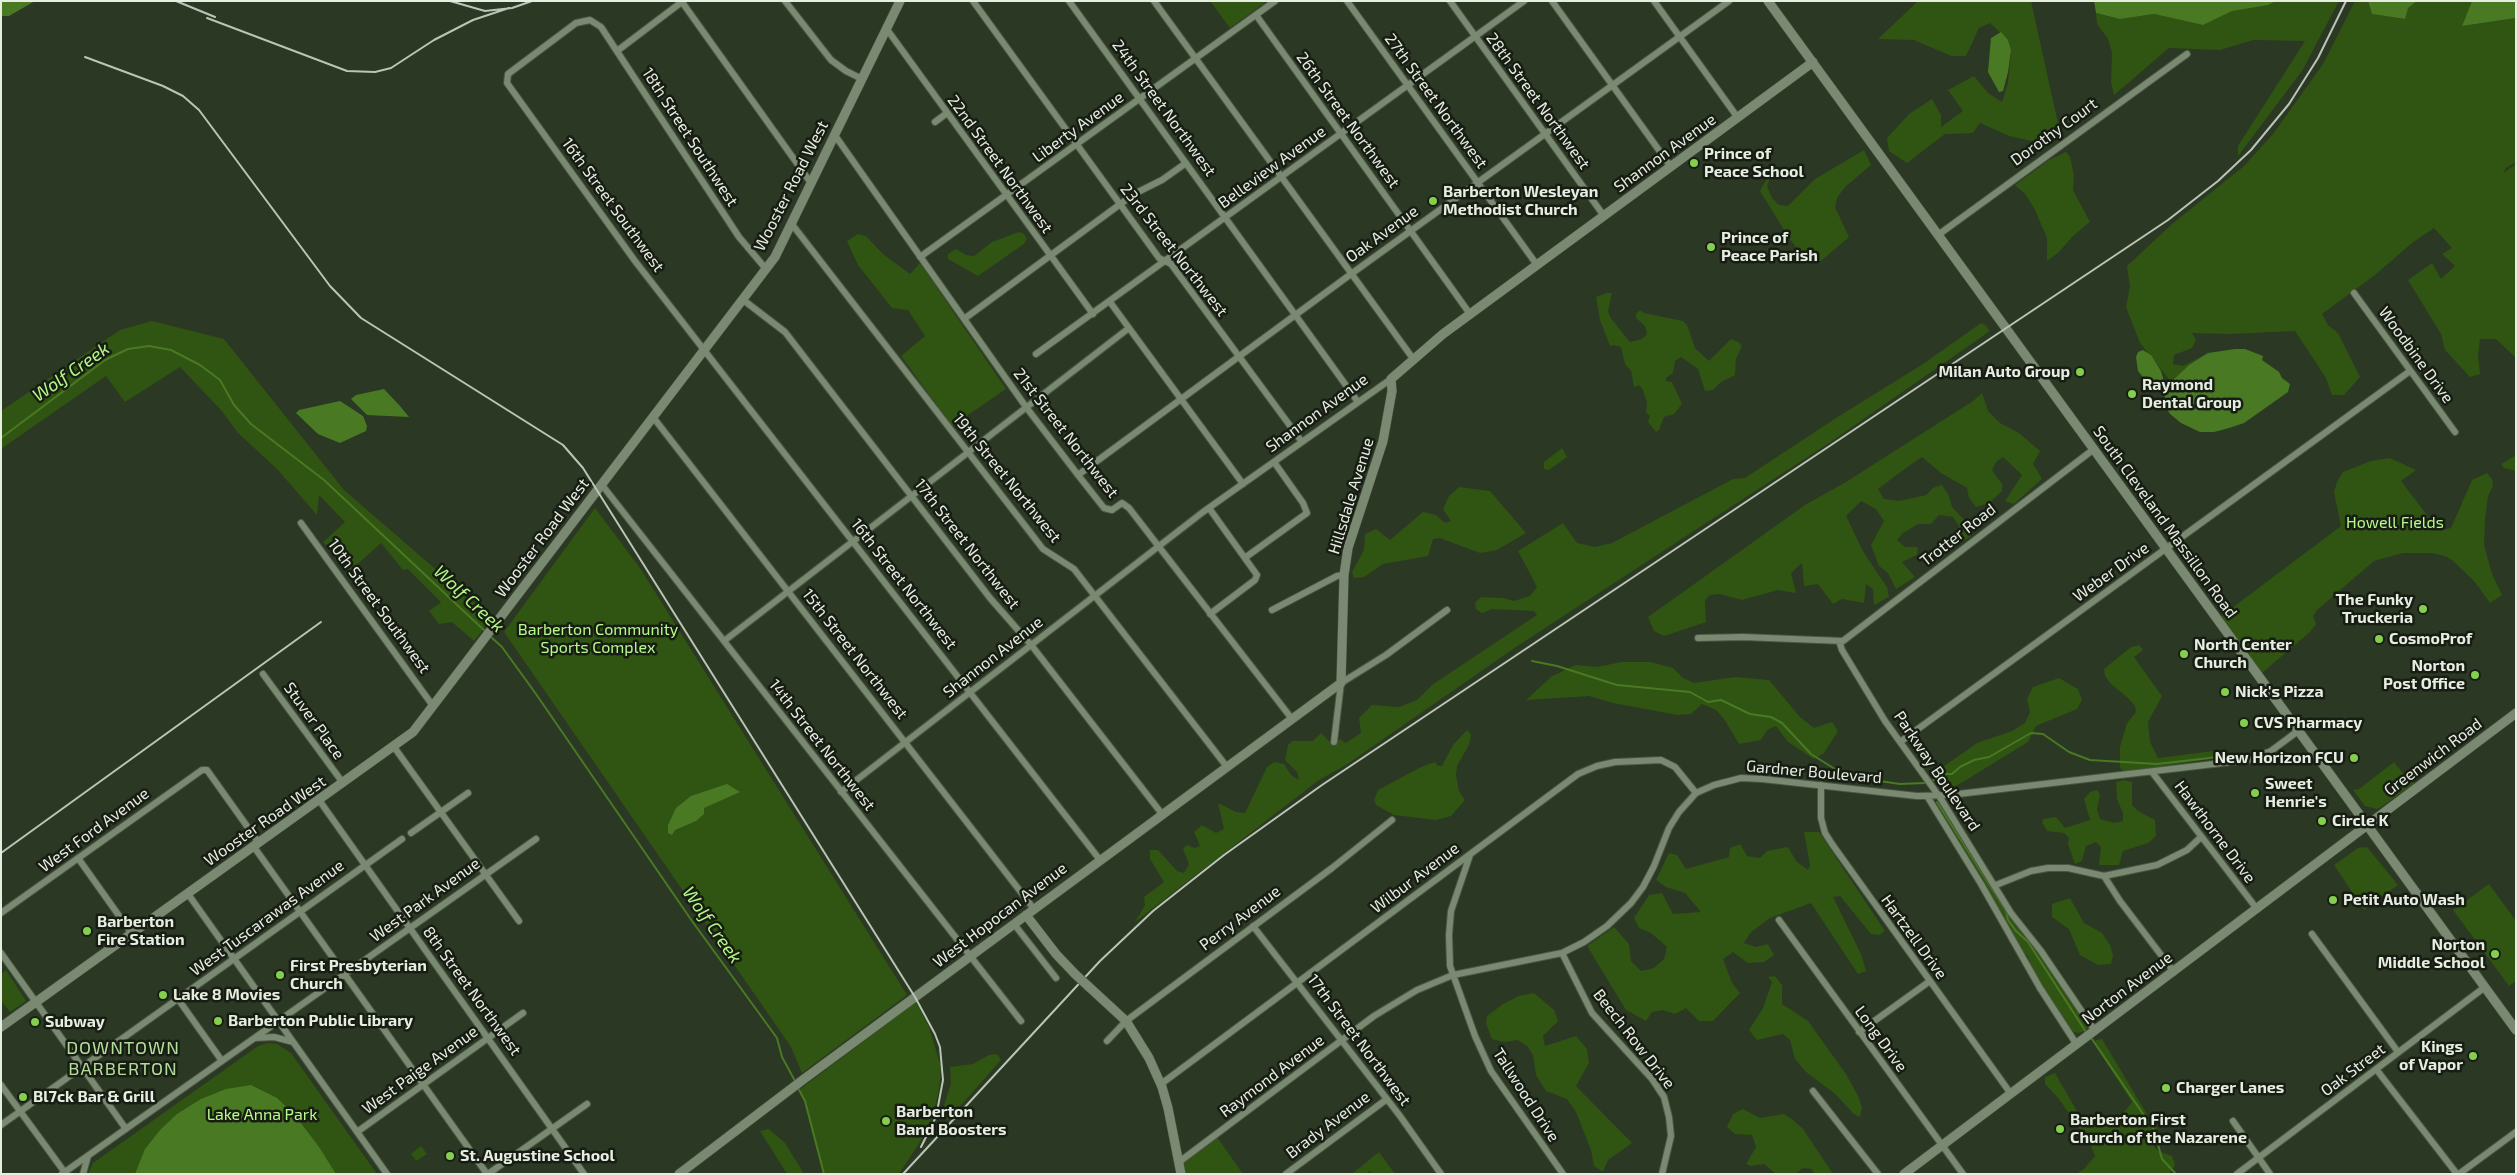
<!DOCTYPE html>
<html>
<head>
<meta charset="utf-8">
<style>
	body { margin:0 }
	#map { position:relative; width:2517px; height:1175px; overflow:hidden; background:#2b3824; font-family:"Exo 2",sans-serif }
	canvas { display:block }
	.frame { position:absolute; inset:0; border:2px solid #e6eee1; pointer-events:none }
</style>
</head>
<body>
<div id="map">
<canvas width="2517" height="1175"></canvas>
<div class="frame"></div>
</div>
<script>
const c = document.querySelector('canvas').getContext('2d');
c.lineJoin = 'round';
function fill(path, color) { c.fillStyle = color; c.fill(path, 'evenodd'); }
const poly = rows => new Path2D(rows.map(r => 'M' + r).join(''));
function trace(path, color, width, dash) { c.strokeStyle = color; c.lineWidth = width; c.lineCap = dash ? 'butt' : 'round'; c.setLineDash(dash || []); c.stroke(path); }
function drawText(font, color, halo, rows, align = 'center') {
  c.font = font + ' "Exo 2",sans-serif'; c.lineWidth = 5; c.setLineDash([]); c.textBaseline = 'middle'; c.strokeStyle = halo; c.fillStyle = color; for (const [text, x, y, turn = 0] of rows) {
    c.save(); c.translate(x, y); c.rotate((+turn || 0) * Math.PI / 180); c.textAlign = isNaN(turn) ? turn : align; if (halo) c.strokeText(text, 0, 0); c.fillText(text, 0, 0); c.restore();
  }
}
fill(poly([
	[1210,1,1267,1,1230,28],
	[1918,1,2031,1,2059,128,2037,142,2009,136,1980,123,1973,133,1945,134,1907,163,1889,151,1887,138,1909,114,1932,99,1941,115,1941,127,1963,111,1948,90,1974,76,1988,93,2002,102,2008,83,2011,50,2008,40,1990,23,1979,28,1966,56,1951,56,1914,40,1878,39],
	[2276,1,2339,1,2302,71,2238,156,2238,146,2305,41,2253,40,2220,50,2169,48,2114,95,2111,82,2112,53,2108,39,2097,24,2096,13,2120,19,2154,14,2203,25,2233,10,2268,5],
	[2355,1,2368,1,2372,14,2404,19,2408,8,2417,1,2472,1,2462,26,2516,18,2516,162,2506,168,2503,173,2516,164,2516,358,2496,339,2480,339,2478,355,2480,374,2470,377,2445,350,2441,334,2408,280,2432,263,2441,279,2455,266,2442,254,2452,248,2434,228,2412,243,2375,275,2322,314,2328,325,2338,333,2360,377,2344,395,2332,395,2326,378,2295,331,2228,334,2192,333,2196,340,2192,348,2174,355,2173,364,2183,366,2208,353,2189,365,2171,382,2140,343,2126,307,2130,286,2127,266,2172,224,2244,166,2273,134,2323,64],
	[1864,150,1871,165,1845,187,1837,198,1835,207,1849,237,1821,261,1807,261,1791,241,1760,191,1767,178,1770,178,1767,186,1772,198,1779,205,1788,206,1815,179],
	[2066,152,2070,157,2074,175,2073,190,2090,222,2073,236,2059,252,2047,261,2047,238,2035,210,2026,195,2015,185,2049,160],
	[1019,232,1024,234,1027,239,1024,244,978,276,948,259,948,254,956,249,966,255,974,256,992,242],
	[858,234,866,236,883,254,910,274,920,263,1006,389,952,426,901,356,925,336,908,310,892,308,858,265,847,241],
	[1607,293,1612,293,1608,311,1610,317,1630,342,1642,339,1647,334,1645,326,1636,318,1636,314,1640,310,1644,313,1683,321,1687,325,1695,348,1709,361,1731,339,1738,342,1742,346,1736,359,1735,375,1721,382,1713,390,1705,391,1698,369,1681,357,1675,361,1673,373,1666,378,1666,381,1672,382,1682,404,1674,414,1664,417,1659,430,1656,432,1648,422,1650,416,1646,412,1647,402,1643,390,1639,385,1634,387,1631,371,1625,364,1621,347,1614,345,1610,346,1600,320,1596,297],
	[152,321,224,339,344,490,492,618,474,641,452,622,439,624,429,611,441,602,408,569,403,570,381,543,351,570,323,542,345,522,319,495,317,515,277,469,238,433,221,410,180,367,125,402,106,376,1,449,1,411,120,330],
	[1981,323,1985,325,1990,331,1832,441,1516,647,1346,765,1319,780,1135,922,1145,905,1144,897,1164,882,1150,859,1150,850,1158,850,1177,871,1184,873,1189,864,1183,849,1187,845,1195,848,1200,846,1194,832,1202,825,1216,833,1224,829,1218,803,1236,812,1245,813,1267,767,1274,762,1284,764,1291,775,1299,780,1297,772,1285,760,1288,745,1293,741,1313,741,1321,733,1335,747,1339,739,1346,743,1361,733,1359,718,1372,705,1399,707,1417,700,1432,685,1537,615,1534,611,1492,609,1482,613,1476,609,1475,603,1481,597,1503,598,1514,601,1530,596,1537,587,1518,551,1563,523,1577,543,1595,547,1612,543,1733,479,1745,478,1836,418,1923,364],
	[1982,393,1988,411,2000,423,2019,433,2040,451,2033,464,2042,479,2014,504,2005,501,2022,475,2003,457,1996,462,1992,470,2002,484,2002,491,1989,503,1976,507,1969,498,1967,488,1941,473,1922,457,1906,468,1878,489,1884,499,1899,501,1926,495,1933,488,1942,485,1949,496,1952,507,1974,530,1970,537,1959,543,1953,537,1959,526,1953,517,1939,515,1931,524,1918,524,1903,533,1897,540,1905,547,1918,547,1917,555,1902,562,1915,577,1896,589,1888,573,1879,566,1871,545,1884,521,1876,509,1861,501,1846,516,1864,553,1887,587,1889,597,1874,605,1873,589,1866,584,1864,603,1842,599,1833,604,1818,584,1804,586,1802,563,1791,573,1796,593,1778,590,1742,600,1719,594,1710,595,1705,600,1706,622,1664,636,1654,631,1648,617,1805,505,1846,482,1973,401],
	[1562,448,1567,457,1549,470,1544,469,1544,462],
	[2516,455,2516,471,2504,468,2501,464],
	[2390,458,2416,470,2401,481,2436,527,2442,530,2451,528,2472,480,2487,473,2492,479,2493,486,2488,496,2485,519,2484,545,2492,574,2502,595,2490,603,2474,581,2452,560,2445,556,2432,553,2403,553,2374,561,2317,610,2313,616,2316,624,2310,632,2262,673,2220,617,2341,526,2334,492,2337,482,2343,472,2371,461],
	[1459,487,1490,491,1526,533,1497,550,1480,553,1440,538,1433,539,1428,556,1383,564,1364,577,1354,578,1352,572,1364,550,1365,534,1376,529,1390,540,1423,512,1436,515,1445,523,1451,521,1443,509,1449,496],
	[595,508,640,568,907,995,802,1073,791,1047,504,632],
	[2139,645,2143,650,2134,657,2162,696,2148,722,2150,742,2158,758,2213,751,2216,758,2125,772,2120,768,2120,747,2127,723,2136,712,2135,706,2128,698,2111,684,2105,676,2104,669,2131,647],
	[1621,662,1651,662,1673,668,1683,678,1694,683,1735,677,1769,680,1800,717,1814,728,1832,722,1838,731,1824,753,1814,759,1788,742,1776,726,1767,730,1761,740,1739,744,1724,719,1716,710,1702,704,1691,714,1677,715,1613,703,1589,696,1526,700,1552,676,1576,665,1597,667],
	[2059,678,2078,689,2082,700,2077,709,2036,726,2028,742,1958,785,1945,789,1939,781,1940,769,1977,743,2012,731,2025,723,2030,712,2027,699,2033,687],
	[1467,730,1471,735,1469,745,1457,766,1456,775,1459,791,1465,800,1451,816,1436,820,1394,815,1376,805,1374,800,1378,790,1421,767,1435,762,1438,766,1442,766,1453,745],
	[2394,762,2409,781,2414,781,2414,784,2381,807,2377,809,2365,806,2353,790,2359,789],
	[2124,780,2132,782,2132,805,2138,811,2155,820,2156,836,2148,843,2123,851,2119,865,2099,865,2101,847,2096,842,2086,846,2082,861,2075,864,2068,844,2069,838,2064,833,2047,831,2042,822,2043,819,2056,817,2065,828,2090,820,2084,799,2090,792,2097,790,2100,795,2097,810,2100,819,2114,823,2123,821,2123,813,2117,799,2116,782],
	[1938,801,1987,872,2012,919,2025,937,2033,945,2086,1023,2088,1028,2083,1032,2078,1033,2071,1031,2063,1021,2032,970,2028,956,2021,950,1981,877,1935,805],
	[1804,832,1819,832,1885,931,1879,935,1871,934,1840,896,1833,897,1861,954,1866,971,1858,974,1811,903,1770,918,1751,932,1744,943,1756,947,1768,944,1774,955,1764,962,1748,963,1733,952,1723,959,1732,983,1740,993,1713,1021,1699,1021,1686,1008,1675,1014,1663,1010,1652,1012,1646,1021,1626,1010,1587,946,1614,927,1629,944,1631,961,1641,971,1654,968,1664,959,1667,947,1651,933,1639,928,1634,918,1649,895,1662,893,1673,914,1701,912,1685,893,1666,887,1656,880,1669,853,1677,855,1686,869,1729,857,1730,848,1740,844,1747,856,1760,858,1767,851,1788,847,1796,861,1808,870,1810,865],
	[2367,847,2398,885,2364,910,2334,865,2358,848],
	[2489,884,2516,921,2516,981,2509,986,2453,910],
	[2070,898,2084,923,2102,933,2110,945,2113,955,2111,964,2098,965,2080,955,2069,929,2052,917,2052,904],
	[6,970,26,1001,10,1012,1,1001,1,974],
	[1775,976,1782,985,1782,1004,1808,1021,1846,1074,1858,1096,1862,1108,1860,1117,1854,1114,1834,1093,1806,1072,1795,1059,1790,1040,1783,1034,1757,1040,1749,1030,1763,1008,1772,982,1768,977],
	[1534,993,1554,1010,1558,1021,1543,1036,1545,1046,1576,1036,1587,1049,1589,1063,1576,1086,1632,1143,1608,1160,1603,1172,1594,1166,1591,1150,1576,1112,1567,1099,1546,1091,1536,1075,1533,1055,1528,1047,1518,1040,1504,1042,1492,1039,1486,1024,1487,1016,1503,1004,1519,996],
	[916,1002,929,1027,941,1067,939,1091,929,1128,899,1174,824,1174,805,1101,799,1090],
	[2102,1039,2148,1116,2157,1127,2157,1136,2153,1145,2158,1151,2172,1156,2175,1165,2169,1174,2076,1174,2084,1169,2095,1156,2090,1144,2059,1099,2045,1084,2045,1077,2055,1073,2078,1113,2090,1124,2114,1118,2126,1110,2132,1102,2095,1045,2096,1040],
	[268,1043,277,1044,291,1053,377,1174,88,1174,93,1163,258,1046],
	[997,1054,1001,1060,948,1120,944,1116,944,1105,951,1083,950,1067,973,1064,989,1055],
	[1743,1109,1760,1118,1784,1114,1793,1120,1803,1129,1833,1174,1815,1174,1811,1169,1803,1168,1796,1174,1776,1174,1764,1164,1751,1166,1746,1164,1756,1147,1752,1135,1735,1134,1727,1127,1733,1114],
	[769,1129,785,1143,804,1174,787,1174,760,1131],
	[1217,1137,1243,1174,1183,1174,1180,1163],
	[421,1146,427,1154,416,1161,411,1154],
	[1379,1152,1395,1174,1372,1174,1370,1171,1366,1174,1352,1174]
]), '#305412');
fill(poly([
	[1,1,35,1,9,16,1,16],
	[2094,1,2276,1,2268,5,2232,11,2203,25,2154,14,2120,19,2096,13],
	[2368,1,2417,1,2408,8,2405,19,2372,14],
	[2472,1,2516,1,2516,18,2462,26],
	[2001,32,2008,40,2011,50,2008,72,2003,91,1999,92,1988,72,1991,38],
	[2235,349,2245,349,2263,356,2262,360,2279,372,2282,378,2290,384,2288,392,2244,423,2229,428,2214,432,2200,432,2181,423,2170,414,2164,404,2165,392,2171,382,2189,365,2208,353],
	[2143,350,2151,355,2161,371,2165,385,2160,390,2157,390,2150,386,2138,371,2136,357,2138,352],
	[384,389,400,406,409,417,367,415,351,399,356,395],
	[340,401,363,416,367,426,366,431,340,443,318,434,296,413,299,410],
	[727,784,740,792,704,808,704,814,696,821,675,830,672,835,668,833,668,825,676,808,691,796],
	[251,1085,277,1098,294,1114,319,1147,336,1174,135,1174,145,1149,160,1130,177,1114,201,1099,226,1089]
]), '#497a23');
trace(poly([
	[1,438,105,360,128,349,149,346,171,350,200,365,220,380,234,405,251,424,324,480,486,632],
	[491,637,502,647,536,694,692,921,777,1038,782,1057,795,1081],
	[1532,661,1557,666,1617,685,1690,692,1708,702,1721,700,1750,714,1771,717,1782,723,1811,754,1846,776,1900,784,1925,783],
	[1931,781,1946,774,1952,774,1960,767,1974,760,1989,757,2031,733,2043,734,2069,752,2090,760,2157,764,2218,757],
	[1937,802,2006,911,2008,920,2016,931,2028,942,2086,1032],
	[2092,1039,2154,1130,2162,1159,2176,1174],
	[798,1088,805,1101,824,1174]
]), '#497a23', 2);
const street = poly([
	[785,1,831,60,846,71,862,79],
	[973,1,1159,258,1171,264,1302,442],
	[1069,1,1358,402],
	[1154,1,1414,360],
	[1347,1,1537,265],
	[1450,1,1604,216],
	[1552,1,1671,167],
	[1654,1,1738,118],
	[682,2,811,183],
	[1256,15,1470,314],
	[886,28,1093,314],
	[617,51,683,1],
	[935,122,947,113],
	[834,134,1026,407,1078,475,1104,508,1112,510,1122,503,1129,508,1292,719],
	[791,223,1043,549,1074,569,1227,767],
	[1938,235,2187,54],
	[920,257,1275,1],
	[766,269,739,237,601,27,590,20,576,23,508,74,507,83,635,261,1100,860],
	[2354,293,2455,432],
	[742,299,785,332,990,598,1032,646,1162,814],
	[1110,302,1243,484],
	[964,319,1134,194,1162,180,1186,163],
	[1036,354,1524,1],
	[653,417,1034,909],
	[1078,475,1351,274,1729,1],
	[602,485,1021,1021],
	[1209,508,1257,575,1255,580,1210,614],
	[301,523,433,706],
	[1246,557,1307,513,1303,503,1274,462],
	[1272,610,1337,576,1344,575],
	[1698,638,1743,637,1843,641,2094,449],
	[724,641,1129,328],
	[1839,641,1842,650,1885,721,1941,799,2011,913,2041,951,2095,1031],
	[263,674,343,783],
	[1334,742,1341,683,1386,655,1447,610],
	[1900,742,2410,371],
	[394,747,519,921],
	[2152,772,2257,909],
	[1821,785,1821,818,1825,833,1832,844,2011,1094],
	[841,792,1203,512,1391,379],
	[1927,796,1981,884,2040,988,2077,1045],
	[319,800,584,1174],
	[411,833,468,793],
	[254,847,487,1174],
	[1470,855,1451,911,1449,935,1450,966,1475,1036,1491,1071,1563,1174],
	[78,858,132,934],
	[2104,876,2120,901,2174,972],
	[1996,885,2031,871,2048,868,2068,868,2104,876,2157,865,2187,850,2201,837],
	[188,894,387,1174],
	[1,913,202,770,207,770,259,843],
	[1779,920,1963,1174],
	[1014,924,1056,978],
	[1253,926,1400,1116,1441,1174],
	[2312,934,2398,1052],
	[1,953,126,1129],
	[1562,953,1592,1013,1652,1079,1664,1097,1669,1117,1671,1136,1662,1174],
	[178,999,222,1061],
	[1859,1032,1930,981],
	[255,1038,274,1037,293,1042],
	[1107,1041,1126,1021,1332,868,1392,820],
	[2376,1069,2457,1174],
	[1161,1084,1578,774,1597,766,1615,762,1661,760,1675,767,1696,793],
	[1,1085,66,1174],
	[1813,1091,1878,1174],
	[2233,1121,2270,1174],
	[1,1125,402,839],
	[357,1132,523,1013],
	[1179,1162,1374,1016,1417,990,1453,975,1562,953,1584,942,1607,926,1631,903,1643,887,1654,866,1669,828,1679,812,1696,793,1714,785,1741,778,1762,779,1917,796,1950,795,2248,760,2271,751,2298,731],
	[62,1174,536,839],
	[83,1174,88,1156],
	[488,1174,587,1104],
	[1286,1174,1387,1099],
	[2237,1174,2485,987],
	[2459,1174,2516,1132]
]);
const secondary = poly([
	[1768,1,2516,1030],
	[1026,915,1056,954,1075,974],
	[1088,986,1126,1021,1149,1058,1162,1087,1168,1108,1181,1174],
	[1,1027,413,732,775,257,900,1],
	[679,1174,804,1079,1341,683,1344,575,1348,548,1383,441,1392,391,1391,379,1443,334,1813,62],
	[1904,1174,2516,713]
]);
trace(street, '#4b5543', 8);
trace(secondary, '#4b5543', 10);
trace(street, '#7a8971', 6);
trace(secondary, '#7a8971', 9);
trace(poly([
	[176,1,215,17],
	[450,1,485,11,512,8,532,1],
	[207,18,347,71,375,72,391,68,434,40,473,20,509,8],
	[85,57,163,86,183,96,199,110,330,286,361,318,563,445,583,468,915,997,935,1034,940,1047,943,1080,936,1117,921,1147],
	[1,853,321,622],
	[903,1174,1100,961,1153,911,1224,855,1322,785,2168,220,2218,181,2251,150,2289,104,2318,58,2346,1]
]), '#bbc5b6', 2);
const secondaryBridge = poly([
	[1075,974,1088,986]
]);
trace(secondaryBridge, '#4b5543', 10, []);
trace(secondaryBridge, '#7a8971', 9);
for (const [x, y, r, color] of [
	[1694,163,5,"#84cf4d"],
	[1433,201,5,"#84cf4d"],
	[1711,247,5,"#84cf4d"],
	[2080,372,5,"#84cf4d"],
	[2132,394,5,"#84cf4d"],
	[2423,609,5,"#84cf4d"],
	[2379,639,5,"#84cf4d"],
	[2184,654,5,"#84cf4d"],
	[2475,675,5,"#84cf4d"],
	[2225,692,5,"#84cf4d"],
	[2244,723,5,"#84cf4d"],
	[2354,758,5,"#84cf4d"],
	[2255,793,5,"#84cf4d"],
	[2322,821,5,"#84cf4d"],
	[2333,900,5,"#84cf4d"],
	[87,931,5,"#84cf4d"],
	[2495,954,5,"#84cf4d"],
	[280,975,5,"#84cf4d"],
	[163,995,5,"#84cf4d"],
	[218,1021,5,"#84cf4d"],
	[35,1022,5,"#84cf4d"],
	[2473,1056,5,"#84cf4d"],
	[2166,1088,5,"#84cf4d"],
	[23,1097,5,"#84cf4d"],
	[886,1121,5,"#84cf4d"],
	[2060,1129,5,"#84cf4d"],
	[450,1156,5,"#84cf4d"]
]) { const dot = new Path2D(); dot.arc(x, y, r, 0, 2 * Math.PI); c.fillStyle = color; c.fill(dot); trace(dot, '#181d14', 2); }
drawText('16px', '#e6eee1', '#181d14', [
	["27th Street Northwest",1436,101,54],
	["28th Street Northwest",1538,101,54],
	["24th Street Northwest",1164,108,54],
	["26th Street Northwest",1348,120,54],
	["Liberty Avenue",1078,127,-36],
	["Dorothy Court",2054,132,-36],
	["18th Street Southwest",690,137,57],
	["Shannon Avenue",1665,153,-36],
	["22nd Street Northwest",1000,164,54],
	["Belleview Avenue",1272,167,-36],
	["Wooster Road West",791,186,-63],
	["16th Street Southwest",613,205,54],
	["Oak Avenue",1382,234,-36],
	["23rd Street Northwest",1174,250,52],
	["Woodbine Drive",2416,355,54],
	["Shannon Avenue",1317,413,-36],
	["21st Street Northwest",1066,433,52],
	["19th Street Northwest",1007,478,51],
	["Hillsdale Avenue",1351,496,-73],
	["South Cleveland Massillon Road",2165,522,54],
	["Trotter Road",1958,535,-38],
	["Wooster Road West",542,538,-53],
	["17th Street Northwest",967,544,52],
	["Weber Drive",2111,572,-36],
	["16th Street Northwest",904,584,52],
	["10th Street Southwest",379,606,54],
	["15th Street Northwest",855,654,52],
	["Shannon Avenue",993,657,-38],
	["Stuver Place",314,721,54],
	["14th Street Northwest",822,745,52],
	["Greenwich Road",2433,757,-37],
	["Parkway Boulevard",1937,771,56],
	["Gardner Boulevard",1814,772,5],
	["Wooster Road West",265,821,-35],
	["West Ford Avenue",94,830,-36],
	["Hawthorne Drive",2215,832,53],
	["Wilbur Avenue",1415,878,-37],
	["West Park Avenue",425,900,-36],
	["West Hopocan Avenue",1000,915,-37],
	["West Tuscarawas Avenue",267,918,-36],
	["Perry Avenue",1240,918,-37],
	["Hartzell Drive",1914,937,54],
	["Norton Avenue",2127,988,-37],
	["8th Street Northwest",472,991,54],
	["Beech Row Drive",1634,1039,52],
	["Long Drive",1881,1039,54],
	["17th Street Northwest",1359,1040,53],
	["West Paige Avenue",420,1070,-36],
	["Oak Street",2353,1070,-37],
	["Raymond Avenue",1272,1076,-37],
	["Tallwood Drive",1526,1095,57],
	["Brady Avenue",1328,1125,-37]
]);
drawText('bold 16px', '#e6eee1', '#181d14', [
	["Prince of",1704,154],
	["Peace School",1704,172],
	["Barberton Wesleyan",1443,192],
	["Methodist Church",1443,210],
	["Prince of",1721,238],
	["Peace Parish",1721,256],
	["Milan Auto Group",2070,372,"right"],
	["Raymond",2142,385],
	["Dental Group",2142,403],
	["The Funky",2413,600,"right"],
	["Truckeria",2413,618,"right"],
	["CosmoProf",2389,639],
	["North Center",2194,645],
	["Church",2194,663],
	["Norton",2465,666,"right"],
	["Post Office",2465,684,"right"],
	["Nick's Pizza",2235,692],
	["CVS Pharmacy",2254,723],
	["New Horizon FCU",2344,758,"right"],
	["Sweet",2265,784],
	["Henrie's",2265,802],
	["Circle K",2332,821],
	["Petit Auto Wash",2343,900],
	["Barberton",97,922],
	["Fire Station",97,940],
	["Norton",2485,945,"right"],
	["Middle School",2485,963,"right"],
	["First Presbyterian",290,966],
	["Church",290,984],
	["Lake 8 Movies",173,995],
	["Barberton Public Library",228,1021],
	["Subway",45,1022],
	["Kings",2463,1047,"right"],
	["of Vapor",2463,1065,"right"],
	["Charger Lanes",2176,1088],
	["Bl7ck Bar & Grill",33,1097],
	["Barberton",896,1112],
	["Band Boosters",896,1130],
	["Barberton First",2070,1120],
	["Church of the Nazarene",2070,1138],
	["St. Augustine School",460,1156]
], 'left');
drawText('16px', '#b6fb8b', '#181d14', [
	["Howell Fields",2395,523],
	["Barberton Community",598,630],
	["Sports Complex",598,648],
	["Lake Anna Park",262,1115]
]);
drawText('italic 18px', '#b3f887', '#181d14', [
	["Wolf Creek",71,372,-35],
	["Wolf Creek",469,599,43],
	["Wolf Creek",712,925,55]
]);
c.letterSpacing = '1px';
drawText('18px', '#b3dd9a', '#181d14', [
	["DOWNTOWN",123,1048],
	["BARBERTON",123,1069]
]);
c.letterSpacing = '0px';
</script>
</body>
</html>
